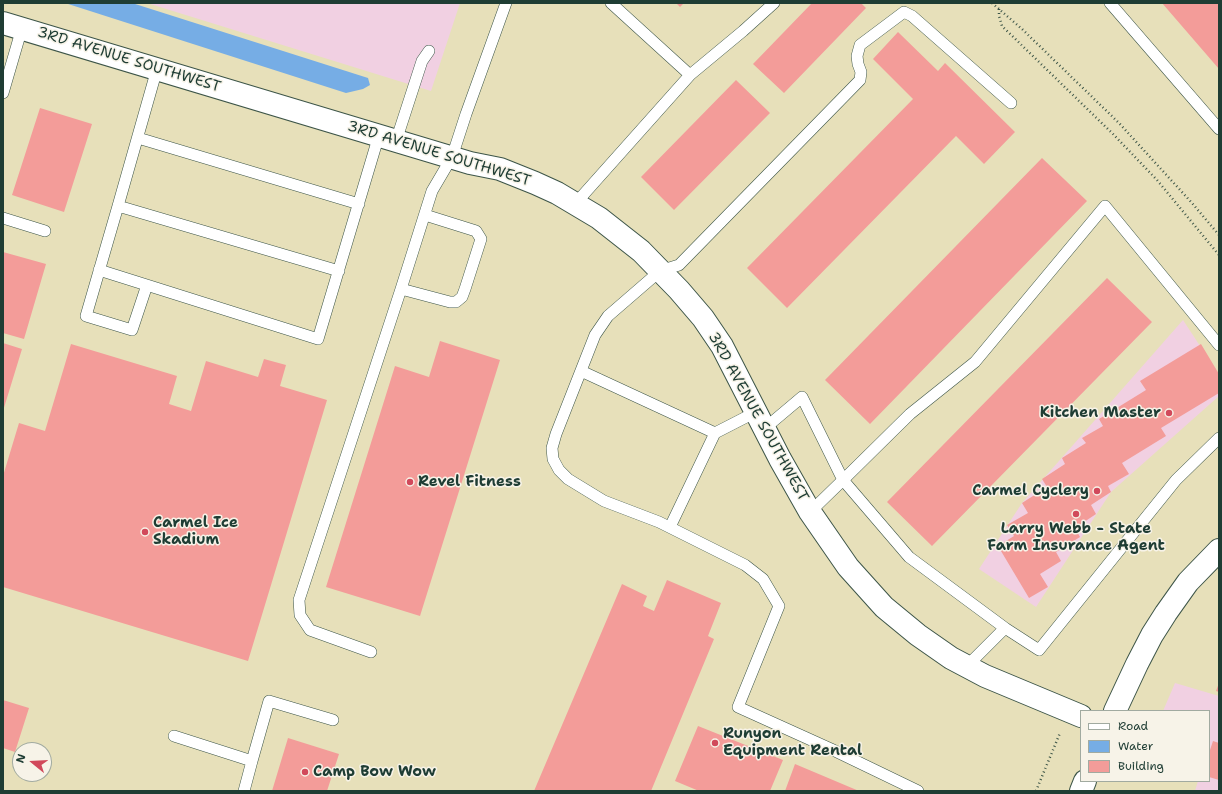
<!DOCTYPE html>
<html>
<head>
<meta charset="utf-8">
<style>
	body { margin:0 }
	#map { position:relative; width:1222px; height:794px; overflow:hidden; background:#e7e0ba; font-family:"Shantell Sans",sans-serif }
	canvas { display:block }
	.frame { position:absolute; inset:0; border:4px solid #1f3d34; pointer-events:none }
	.legend { position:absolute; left:1080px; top:710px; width:130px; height:72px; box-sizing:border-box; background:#f7f3e8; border:1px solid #a1aaa0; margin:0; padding:5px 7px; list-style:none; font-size:12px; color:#1f3d34 }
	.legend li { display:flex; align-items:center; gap:8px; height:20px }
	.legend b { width:20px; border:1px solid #a1aaa0 }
	.north { position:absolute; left:12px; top:742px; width:40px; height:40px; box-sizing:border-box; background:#f7f3e8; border:1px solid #a1aaa0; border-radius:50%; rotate:288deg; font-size:11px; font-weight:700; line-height:16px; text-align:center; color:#1f3d34 }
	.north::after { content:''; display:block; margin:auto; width:14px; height:18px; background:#d1495b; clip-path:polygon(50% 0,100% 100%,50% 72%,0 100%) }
</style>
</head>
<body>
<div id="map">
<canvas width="1222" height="794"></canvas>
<div class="frame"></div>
<ul class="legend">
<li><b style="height:5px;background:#fff"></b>Road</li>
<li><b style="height:11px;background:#76ade5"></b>Water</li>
<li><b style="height:11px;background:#f39c99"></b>Building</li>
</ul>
<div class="north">N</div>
</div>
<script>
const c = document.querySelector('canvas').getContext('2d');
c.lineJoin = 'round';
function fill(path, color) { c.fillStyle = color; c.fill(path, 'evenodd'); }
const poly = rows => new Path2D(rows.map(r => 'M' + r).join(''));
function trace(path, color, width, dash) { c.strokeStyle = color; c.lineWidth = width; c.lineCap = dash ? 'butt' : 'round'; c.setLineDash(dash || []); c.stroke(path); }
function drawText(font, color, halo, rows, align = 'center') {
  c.font = font + ' "Shantell Sans",sans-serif'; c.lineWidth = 3; c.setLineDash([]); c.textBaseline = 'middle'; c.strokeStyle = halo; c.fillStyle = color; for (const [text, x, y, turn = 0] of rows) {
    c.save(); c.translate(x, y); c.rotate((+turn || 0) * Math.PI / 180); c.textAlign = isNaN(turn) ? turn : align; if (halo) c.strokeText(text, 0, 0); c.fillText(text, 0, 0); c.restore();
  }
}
fill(poly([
	[147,3,460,3,431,91],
	[1183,320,1219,375,1219,396,1111,492,1036,607,979,569,1022,503],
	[1175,683,1219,696,1219,791,1195,791,1198,781,1209,781,1209,711,1163,711]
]), '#f1d0e2');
fill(poly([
	[65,3,132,3,368,78,370,85,363,89,346,93]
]), '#76ade5');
fill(poly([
	[676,3,684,3,680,7],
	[812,3,861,3,866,8,784,93,753,64],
	[1162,3,1219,3,1219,69],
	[898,32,938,71,945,63,1015,132,984,164,956,136,787,308,747,268,913,99,873,59],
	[736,80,770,113,674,210,641,177],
	[40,108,92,124,64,212,12,195],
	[1042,158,1087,201,870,424,825,380],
	[3,252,46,264,24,339,3,333],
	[1107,278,1152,322,932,546,887,502],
	[440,341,500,360,420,616,326,587,395,366,429,377],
	[3,343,22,349,3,411],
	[71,344,177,376,169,404,191,411,206,361,258,377,264,359,286,365,280,386,327,400,248,661,3,587,3,476,19,423,45,431],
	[1201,344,1219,374,1219,393,1161,428,1166,436,1122,463,1129,474,1108,486,1111,492,1091,505,1096,514,1075,528,1080,537,1056,552,1061,561,1040,574,1048,587,1029,598,998,546,1014,536,1007,525,1028,513,1022,503,1047,487,1042,479,1065,464,1062,458,1086,443,1082,438,1103,426,1099,419,1146,390,1140,381],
	[667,580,721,603,708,636,714,639,651,791,534,791,622,584,647,596,643,606,654,611],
	[1219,683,1219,692,1216,691],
	[3,700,29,708,15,752,3,748],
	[698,726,783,760,770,791,699,791,675,781],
	[288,738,339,754,327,791,272,791],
	[1213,741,1219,743,1219,780,1209,777,1209,753],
	[795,764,859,791,785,791]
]), '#f39c99');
const service = poly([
	[1110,3,1219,129],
	[690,75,743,31,774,3],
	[3,93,22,28],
	[138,138,359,204],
	[396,141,422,61,429,51],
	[575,204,690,75,611,3],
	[118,206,339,271],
	[3,218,45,231],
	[99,270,318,339,379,135],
	[147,285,132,330,86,316,118,206,157,69],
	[401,289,450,302,456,302,462,297,465,289,481,239,476,231,425,215],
	[581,371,715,433,670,527],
	[764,429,802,397,843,480,909,557,1005,628],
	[715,433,756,412],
	[810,512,843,480,910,414,975,362,1105,206,1219,345],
	[371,652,310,630,300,615,299,600,401,289,432,191,452,157,466,114,506,3],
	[967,666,1005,628,1039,650,1176,480,1219,438],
	[174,736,252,761,244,791],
	[252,761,269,701,333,720],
	[918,791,831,749,738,707,779,606,763,579,745,565,659,522,604,501,568,479,559,470,553,459,552,448,556,434,595,335,608,316,660,271,679,265,860,80,861,72,858,64,857,56,860,45,904,12,912,16,1011,103]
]);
const tertiary = poly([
	[3,23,470,163,500,169,535,183,557,193,599,218,641,251,679,290,703,318,722,346,780,459,810,512,848,567,884,607,918,635,951,658,985,676,1081,716],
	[1115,711,1137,664,1152,635,1166,613,1188,582,1219,550],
	[1081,791,1085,781]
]);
trace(service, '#3d5548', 12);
trace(tertiary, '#3d5548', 24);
trace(poly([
	[992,3,1022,29,1119,123,1192,203,1219,235],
	[999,9,999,16,1002,26,1113,134,1157,180,1219,255],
	[1036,791,1060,733]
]), '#3d5548', 2.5, [1, 3]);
trace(service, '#fff', 11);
trace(tertiary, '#fff', 22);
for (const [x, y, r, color] of [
	[1169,413,4,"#d1495b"],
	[410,482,4,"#d1495b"],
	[1097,491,4,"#d1495b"],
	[1076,514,4,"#d1495b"],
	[145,532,4,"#d1495b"],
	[715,743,4,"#d1495b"],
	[305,772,4,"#d1495b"]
]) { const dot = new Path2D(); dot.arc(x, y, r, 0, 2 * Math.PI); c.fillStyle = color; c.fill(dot); trace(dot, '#f7f3e8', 1.5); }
drawText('15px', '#1f3d34', '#f7f3e8', [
	["3RD AVENUE SOUTHWEST",129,60,17],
	["3RD AVENUE SOUTHWEST",439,154,17],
	["3RD AVENUE SOUTHWEST",758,417,61]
]);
drawText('bold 15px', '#1f3d34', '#f7f3e8', [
	["Kitchen Master",1161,413,"right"],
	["Revel Fitness",418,482],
	["Carmel Cyclery",1089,491,"right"],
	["Carmel Ice",153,523],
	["Skadium",153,540],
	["Larry Webb - State",1076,529,"center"],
	["Farm Insurance Agent",1076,546,"center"],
	["Runyon",723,734],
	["Equipment Rental",723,751],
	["Camp Bow Wow",313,772]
], 'left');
</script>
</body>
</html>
